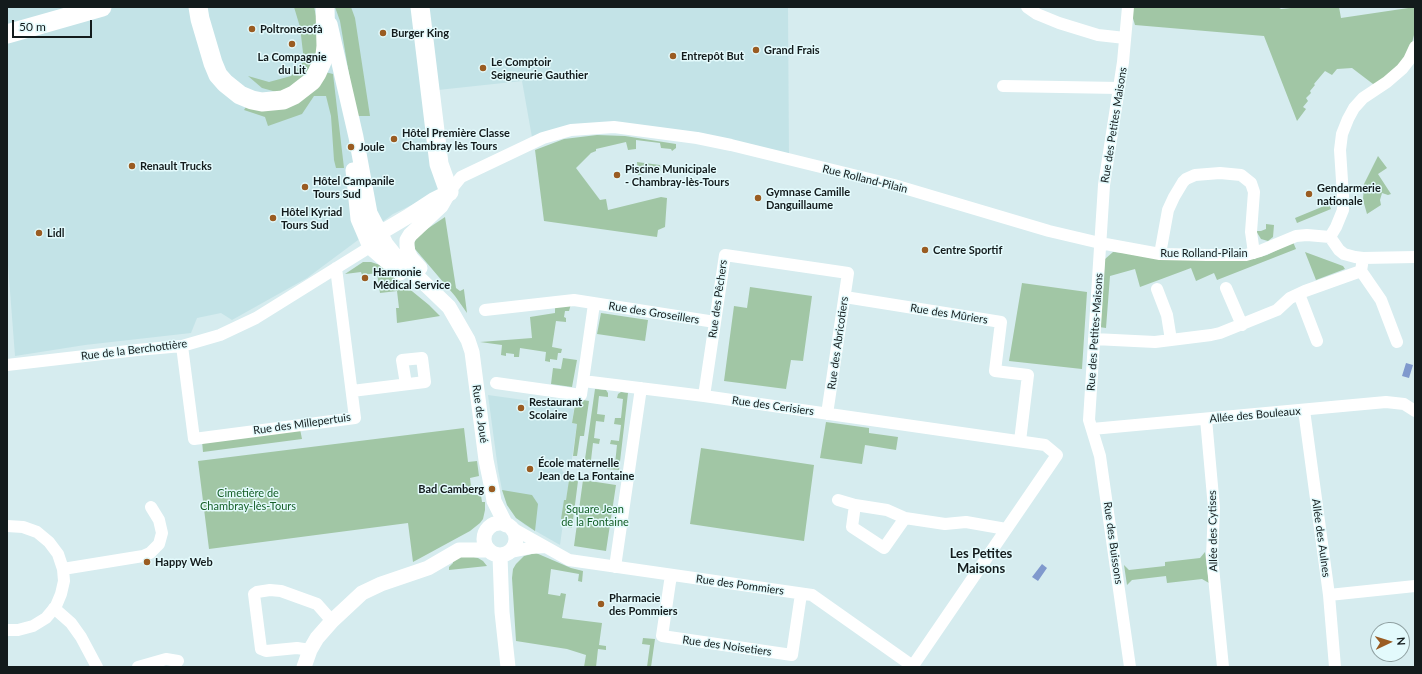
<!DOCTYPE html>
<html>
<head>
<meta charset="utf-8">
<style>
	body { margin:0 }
	#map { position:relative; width:1422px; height:674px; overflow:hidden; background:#d6ecef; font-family:Lato,sans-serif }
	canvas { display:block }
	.frame { position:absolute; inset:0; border:8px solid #131b1c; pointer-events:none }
	.north { position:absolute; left:1370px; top:622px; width:40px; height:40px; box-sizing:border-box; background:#e3fafc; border:1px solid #90a1a2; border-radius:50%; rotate:86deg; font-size:11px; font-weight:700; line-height:16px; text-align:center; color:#131b1c }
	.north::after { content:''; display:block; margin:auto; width:14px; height:18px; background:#9a5c22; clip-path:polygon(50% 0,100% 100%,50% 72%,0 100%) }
	.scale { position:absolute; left:12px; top:20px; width:80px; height:18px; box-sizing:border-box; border:2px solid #131b1c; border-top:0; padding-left:5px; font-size:12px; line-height:14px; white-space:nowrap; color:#131b1c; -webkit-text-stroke:3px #e3fafc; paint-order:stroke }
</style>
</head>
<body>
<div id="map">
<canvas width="1422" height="674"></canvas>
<div class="frame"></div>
<div class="north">N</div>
<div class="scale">50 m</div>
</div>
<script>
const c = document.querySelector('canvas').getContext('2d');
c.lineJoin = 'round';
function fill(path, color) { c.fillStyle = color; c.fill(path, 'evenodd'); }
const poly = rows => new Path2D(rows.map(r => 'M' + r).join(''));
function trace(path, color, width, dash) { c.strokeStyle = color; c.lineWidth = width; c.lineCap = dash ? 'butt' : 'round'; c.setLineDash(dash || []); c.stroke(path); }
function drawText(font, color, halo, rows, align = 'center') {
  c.font = font + ' Lato,sans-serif'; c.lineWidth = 3; c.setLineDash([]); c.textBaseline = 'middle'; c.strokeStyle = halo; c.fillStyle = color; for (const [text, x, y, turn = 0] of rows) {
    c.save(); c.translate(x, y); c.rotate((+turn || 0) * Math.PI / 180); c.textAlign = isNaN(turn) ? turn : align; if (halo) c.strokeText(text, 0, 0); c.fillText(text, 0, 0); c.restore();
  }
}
fill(poly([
	[7,7,788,7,789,160,614,127,533,143,522,81,438,90,441,191,393,214,307,278,232,320,221,313,197,318,191,333,85,345,15,356,7,252],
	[488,395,553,404,553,406,574,409,572,423,577,424,571,465,563,464,562,470,564,473,562,475,561,479,569,480,560,545,525,525,516,518,507,505,502,490,498,469]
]), '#c3e3e7');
fill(poly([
	[294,7,314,7,323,48,315,70,280,93,262,88,248,76,269,82,291,76,304,61,300,27],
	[335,7,351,7,355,18,370,116,356,116,340,21],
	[1133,7,1278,7,1281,9,1301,7,1339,7,1341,18,1415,7,1415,31,1411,47,1404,60,1379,83,1373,84,1352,68,1337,69,1332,75,1325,71,1314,84,1315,85,1310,91,1311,93,1306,98,1308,101,1303,107,1306,109,1297,121,1264,36,1135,25,1132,15],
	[325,72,333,74,344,168,336,168,334,160,331,116,326,96,314,96,302,114,268,126,265,117,244,110,248,104,269,105],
	[597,135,625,136,676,144,676,148,672,151,671,149,661,148,660,143,636,140,636,149,628,150,626,142,596,149,596,151,591,153,576,168,600,200,606,199,608,210,661,197,667,198,665,227,658,230,657,237,544,221,535,150,564,139],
	[1378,156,1387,168,1378,174,1391,194,1388,195,1382,193,1380,200,1381,205,1367,214,1363,200,1364,184],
	[637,162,660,165,661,171,638,175],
	[1329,204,1331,209,1297,223,1295,218],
	[445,217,456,288,460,291,464,289,464,290,467,313,455,296,415,249,414,243,418,235],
	[1266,224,1274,225,1273,237,1268,241,1261,239,1256,231,1261,231,1266,229],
	[1293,242,1296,249,1217,280,1214,273,1196,281,1191,268,1140,287,1135,269,1110,276,1106,328,1099,327,1105,259,1113,252,1247,260,1267,255],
	[1305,252,1343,266,1345,269,1316,280],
	[363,262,371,262,380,265,429,305,440,316,397,323,396,308,399,308,397,291,380,293,377,273,362,275,361,272,345,274],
	[1022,283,1087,292,1082,369,1009,361],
	[750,287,812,296,803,361,791,360,786,389,724,381,734,306,747,308],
	[571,304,569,311,565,311,564,317,566,318,566,322,556,321,552,347,562,349,561,353,558,353,557,360,550,359,550,362,545,361,546,352,520,348,519,357,514,357,514,354,506,353,506,356,501,355,502,345,480,342,532,338,530,317,555,313,555,305],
	[601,313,648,320,645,341,597,334],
	[563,358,577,360,572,387,551,384,553,368,561,369],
	[595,389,606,390,608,393,608,397,599,396,597,414,605,415,604,422,596,421,594,438,600,439,599,444,593,443,591,460,597,462,596,467,584,466],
	[621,392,628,393,619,470,607,469,608,463,615,464,617,445,610,444,611,440,619,441,621,425,614,424,615,418,621,418,623,399,617,398,618,394],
	[576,399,589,401,584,436,580,436,577,456,573,456,577,424,572,423],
	[826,422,869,428,869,433,898,437,896,450,865,445,862,464,820,458],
	[464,428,468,462,477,461,479,476,470,478,472,495,481,495,482,502,485,502,485,510,483,519,480,523,470,531,413,562,408,523,209,549,198,461],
	[300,429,302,439,203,452,202,441],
	[701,448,814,465,804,541,690,524],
	[569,480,578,481,572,528,562,526,564,519,561,519,564,500,566,500],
	[583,480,616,485,606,551,574,546],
	[502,490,532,495,538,504,535,531,516,518,507,505],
	[1205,552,1209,583,1202,579,1167,583,1166,576,1132,580,1127,585,1124,565,1129,570,1165,566,1165,562,1200,558],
	[536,553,571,568,583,571,582,582,578,581,579,574,551,569,548,594,560,596,561,593,566,594,562,618,602,623,599,645,606,646,606,650,598,649,596,667,584,667,586,655,567,649,516,641,512,578,513,569,516,564,524,556],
	[465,555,478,558,483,561,487,566,449,570,449,567,453,563,453,559],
	[643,638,655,639,651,667,647,667,650,645,642,644]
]), '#a1c6a5');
fill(poly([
	[1406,363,1413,365,1409,378,1402,376],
	[1042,564,1047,568,1038,581,1032,577]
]), '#8099cd');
trace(poly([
	[1027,7,1037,14,1059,23,1098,35,1125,38],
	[1128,7,1123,62,1104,185,1089,420,1100,456,1130,667],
	[1003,86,1119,88],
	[449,192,461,177,543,138,571,130,614,127,697,138,731,145,894,185,1049,231,1100,243,1160,254,1207,255,1246,255,1260,251,1296,236,1307,235,1330,237],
	[1330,237,1336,227,1343,210,1343,196,1340,150,1342,134,1348,119,1354,108,1363,98,1387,82,1402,69,1409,60,1415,47],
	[1330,237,1339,250,1344,254,1355,257,1363,258,1415,257],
	[1160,254,1168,210,1174,197,1183,182,1186,179,1195,175,1220,173,1241,175,1251,183,1254,192,1251,232,1254,253],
	[1361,271,1381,300,1397,342],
	[1226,288,1242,325],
	[1157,289,1167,315,1171,340],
	[1299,294,1317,341],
	[845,297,1001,322,995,371,1028,375,1020,441],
	[485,310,574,300,715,322],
	[1094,339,1155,342,1211,335,1220,333,1277,310,1290,298,1305,291,1361,271,1363,258],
	[182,346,194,439,355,418,336,268],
	[7,365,137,350,182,346,220,335,256,318,370,247],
	[583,381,594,304],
	[496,383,581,395,583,381,704,396,1045,445,1057,455,912,667],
	[352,391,425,382,422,358,402,360,406,384],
	[704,396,725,255,848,273,827,414],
	[1304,410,1329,595,1335,667],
	[1206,419,1214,508,1212,557,1223,667],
	[1092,429,1386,402,1404,404,1415,411],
	[838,500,855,505],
	[905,518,887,510,855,505,852,527,884,548,905,518,945,524,966,522,1006,529],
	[7,526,23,527,37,532,49,542,58,554,63,569,64,581,61,594,56,606,46,618,33,626,18,630,7,630],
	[512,528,569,560,576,561,812,595,914,667],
	[510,552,530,548,546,547],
	[615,567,641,388],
	[63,569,143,556,150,553,159,544,162,533,159,520,151,507],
	[671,575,662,636,792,655,801,594],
	[1329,595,1415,586],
	[54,608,71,623,81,637,97,667],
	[310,650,297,648,266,651,261,649,254,594,257,592,270,590,281,591,317,604,332,621],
	[138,667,166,659,178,661]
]), '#fff', 12);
trace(poly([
	[330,24,356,137,370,213,386,244,394,254,449,307,468,340,472,352,486,460,492,489,494,501,506,525],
	[353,170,358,219,370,247,400,273],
	[374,241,380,233,407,217,433,200,449,192],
	[420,268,411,258,408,252,407,246,407,240,410,235,441,206,449,192],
	'484 539a16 16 0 1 1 32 0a16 16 0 1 1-32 0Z',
	[500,556,502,612,508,667],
	[304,667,310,650,317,638,332,621,362,593,381,584,428,568,459,550,489,550]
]), '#fff', 15);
trace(poly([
	[198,7,200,19,213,63,218,75,225,83,240,95,252,100,262,102,283,100,294,95,312,81,317,73,325,55,326,46,325,7],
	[420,7,439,164,449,192],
	[7,34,102,7]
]), '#fff', 19);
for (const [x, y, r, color] of [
	[252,29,4,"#9a5c22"],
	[383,33,4,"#9a5c22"],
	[292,44,4,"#9a5c22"],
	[756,50,4,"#9a5c22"],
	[673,56,4,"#9a5c22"],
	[483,68,4,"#9a5c22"],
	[394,139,4,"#9a5c22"],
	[351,147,4,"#9a5c22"],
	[132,166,4,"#9a5c22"],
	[617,175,4,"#9a5c22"],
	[305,187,4,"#9a5c22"],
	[1309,194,4,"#9a5c22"],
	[758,198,4,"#9a5c22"],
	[273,218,4,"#9a5c22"],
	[39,233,4,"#9a5c22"],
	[925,250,4,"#9a5c22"],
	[365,278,4,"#9a5c22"],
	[521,408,4,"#9a5c22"],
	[530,469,4,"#9a5c22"],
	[492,489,4,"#9a5c22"],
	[147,562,4,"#9a5c22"],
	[601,604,4,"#9a5c22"]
]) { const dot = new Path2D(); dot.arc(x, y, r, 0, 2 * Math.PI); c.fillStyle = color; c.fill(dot); trace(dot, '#e3fafc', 1.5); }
drawText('bold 11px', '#131b1c', '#e3fafc', [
	["Poltronesofà",260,29],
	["Burger King",391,33],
	["Grand Frais",764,50],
	["Entrepôt But",681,56],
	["La Compagnie",292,57,"center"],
	["du Lit",292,70,"center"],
	["Le Comptoir",491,62],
	["Seigneurie Gauthier",491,75],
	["Hôtel Première Classe",402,133],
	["Chambray lès Tours",402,146],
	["Joule",359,147],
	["Renault Trucks",140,166],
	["Piscine Municipale",625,169],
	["- Chambray-lès-Tours",625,182],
	["Hôtel Campanile",313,181],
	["Tours Sud",313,194],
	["Gendarmerie",1317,188],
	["nationale",1317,201],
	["Gymnase Camille",766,192],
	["Danguillaume",766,205],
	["Hôtel Kyriad",281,212],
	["Tours Sud",281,225],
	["Lidl",47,233],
	["Centre Sportif",933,250],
	["Harmonie",373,272],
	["Médical Service",373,285],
	["Restaurant",529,402],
	["Scolaire",529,415],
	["École maternelle",538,463],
	["Jean de La Fontaine",538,476],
	["Bad Camberg",484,489,"right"],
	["Happy Web",155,562],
	["Pharmacie",609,598],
	["des Pommiers",609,611]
], 'left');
drawText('11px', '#131b1c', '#e3fafc', [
	["Rue des Petites Maisons",1114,125,-81],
	["Rue Rolland-Pilain",865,179,14],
	["Rue Rolland-Pilain",1204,253],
	["Rue des Pêchers",718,299,-82],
	["Rue des Groseillers",654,313,9],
	["Rue des Mûriers",949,314,9],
	["Rue des Petites-Maisons",1095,332,-86],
	["Rue des Abricotiers",838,343,-82],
	["Rue de la Berchottière",134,350,-7],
	["Rue des Cerisiers",773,406,8],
	["Rue de Joué",480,414,82],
	["Allée des Bouleaux",1255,415,-5],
	["Rue des Millepertuis",302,424,-8],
	["Allée des Cytises",1213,531,-91],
	["Allée des Aulnes",1321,538,82],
	["Rue des Buissons",1113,543,82],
	["Rue des Pommiers",740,585,8],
	["Rue des Noisetiers",727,646,8]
]);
drawText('11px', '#155f27', '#e3fafc', [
	["Cimetière de",248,493],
	["Chambray-lès-Tours",248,506],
	["Square Jean",595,509],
	["de la Fontaine",595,522]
]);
drawText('bold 13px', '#131b1c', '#e3fafc', [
	["Les Petites",981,554],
	["Maisons",981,569]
]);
</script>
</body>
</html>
